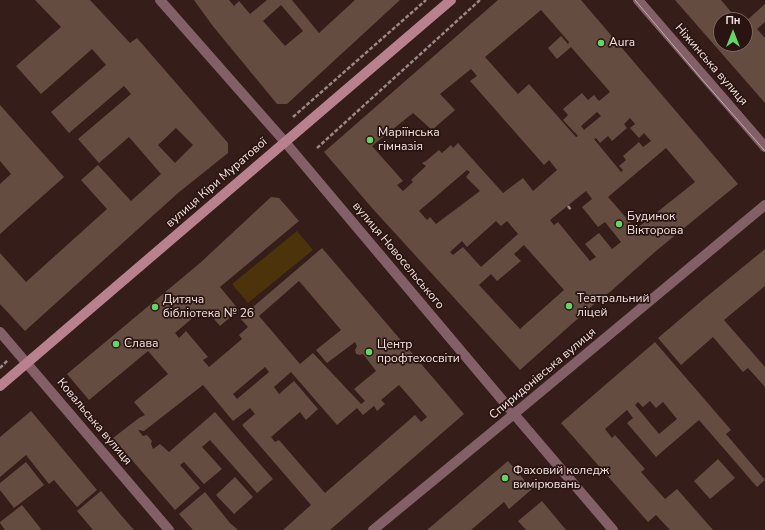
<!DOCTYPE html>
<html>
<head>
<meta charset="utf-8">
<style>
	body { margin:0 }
	#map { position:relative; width:765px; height:530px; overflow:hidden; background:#351d1a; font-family:"Nunito Sans",sans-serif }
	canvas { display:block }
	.north { position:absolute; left:713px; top:12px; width:40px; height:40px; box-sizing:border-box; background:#2a1411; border:1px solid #7b6764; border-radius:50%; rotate:0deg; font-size:11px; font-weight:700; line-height:16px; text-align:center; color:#f4e4e1 }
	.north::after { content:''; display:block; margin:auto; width:14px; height:18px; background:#66d467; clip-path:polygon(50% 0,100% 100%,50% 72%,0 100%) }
</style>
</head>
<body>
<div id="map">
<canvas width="765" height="530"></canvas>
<div class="north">Пн</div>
</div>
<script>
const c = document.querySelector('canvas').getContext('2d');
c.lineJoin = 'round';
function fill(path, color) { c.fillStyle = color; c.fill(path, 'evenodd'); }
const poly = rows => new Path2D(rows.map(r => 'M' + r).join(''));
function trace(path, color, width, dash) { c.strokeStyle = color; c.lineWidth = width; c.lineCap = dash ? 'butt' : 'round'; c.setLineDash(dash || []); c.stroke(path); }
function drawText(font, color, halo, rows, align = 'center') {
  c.font = font + ' "Nunito Sans",sans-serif'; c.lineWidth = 3.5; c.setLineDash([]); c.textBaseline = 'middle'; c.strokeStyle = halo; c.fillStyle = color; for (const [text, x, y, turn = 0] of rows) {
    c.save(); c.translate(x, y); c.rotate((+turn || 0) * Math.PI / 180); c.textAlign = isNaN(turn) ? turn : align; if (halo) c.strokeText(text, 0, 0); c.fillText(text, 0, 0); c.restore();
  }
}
fill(poly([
	[297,231,313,250,248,303,232,284]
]), '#4c330a');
fill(poly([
	[35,0,90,0,130,43,137,38,228,143,228,153,178,193,25,331,0,304,0,253,26,282,107,209,81,180,98,165,131,201,161,174,129,137,99,163,78,139,131,94,124,86,69,133,51,112,106,65,92,49,41,94,16,66,61,27],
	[176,128,193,145,175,163,158,145],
	[194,0,229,0,234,6,239,1,250,14,267,0,292,0,319,33,355,0,400,0,287,104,277,104,212,25],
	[281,5,303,31,285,46,263,21],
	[498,0,581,0,738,184,656,251,610,292,601,298,520,370,372,208,324,152],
	[541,10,569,42,568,44,561,36,548,48,557,59,571,47,610,92,599,101,594,95,588,100,582,93,563,109,568,115,563,120,578,136,576,137,529,84,518,94,485,57],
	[471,69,477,76,470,81,544,165,549,160,557,170,533,191,523,178,503,193,458,143,453,148,451,145,442,153,439,150,426,161,422,163,426,166,411,180,413,182,403,191,397,185,403,181,372,146,413,113,432,130,455,110,440,94],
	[597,112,601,116,584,130,581,126],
	[630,118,635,124,630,128,639,138,644,133,651,141,643,147,639,142,623,156,626,160,619,166,623,170,621,172,594,139,596,138,600,143,608,136,612,141,627,128,624,124],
	[666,148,695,182,636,229,608,197],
	[467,170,470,172,466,177,480,191,436,224,430,217,427,220,419,211],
	[586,191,592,199,582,207,598,227,605,222,621,242,612,249,599,233,585,244,596,257,590,261,558,222,554,225,550,220],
	[496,221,501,226,507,221,518,234,481,267,463,247,453,255,450,252,462,241,467,247],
	[524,245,564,290,520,329,479,285,491,274,497,281,521,261,514,254],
	[675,0,721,0,738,20,721,20,721,44,745,44,745,22,765,4,765,22,757,29,765,38,765,103],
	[0,105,64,177,0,234,0,184,11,174,0,161],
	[271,197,279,198,299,221,220,287,239,310,220,326,209,313,202,310,175,333,179,338,186,331,208,357,203,360,209,367,242,339,239,335,248,327,240,318,322,248,464,414,330,530,283,530,311,505,242,425,255,414,250,408,233,421,203,385,144,431,138,430,143,436,147,435,152,441,151,444,153,449,160,444,169,452,215,412,273,479,257,493,210,440,202,447,222,469,204,484,184,462,180,465,200,488,175,510,113,438,139,418,145,415,134,402,168,374,148,351,89,400,67,374,200,263],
	[299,281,341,330,316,350,327,363,355,342,357,346,355,350,356,354,360,355,363,354,376,371,354,389,365,401,361,404,313,353,300,364,259,316],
	[265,367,269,372,237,399,233,394],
	[291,372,337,425,357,408,363,415,374,406,377,411,385,404,381,400,399,385,427,417,421,422,415,415,325,493,279,440,275,442,271,437,300,412,306,420,318,409,294,381,279,394,274,387],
	[765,249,765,286,724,320,765,367,765,387,748,368,743,372,713,337,681,365,658,338,705,298],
	[655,342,731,430,726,434,765,480,757,487,699,420,656,457,627,423,633,418,627,410,605,429,612,438,615,435,645,469,641,472,665,499,677,489,713,530,670,530,656,515,648,522,561,423],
	[650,401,656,408,663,402,677,419,659,434,635,405,638,402,643,407],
	[31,411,97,490,77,507,54,480,49,484,26,455,0,477,0,437],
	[718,459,735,478,710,499,694,481],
	[508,461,532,489,509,509,504,502,471,530,427,530],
	[26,462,44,485,14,508,0,490,0,483],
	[235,477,253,497,234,514,216,495],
	[101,491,120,514,134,530,93,530,77,511],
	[205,492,230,523,238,530,193,530,179,514],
	[542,501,566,530,526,530,518,521],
	[22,505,41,529,40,530,5,530,0,523,0,522]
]), '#644d40');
trace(poly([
	[293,117,426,0],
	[317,148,480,0],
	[568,206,571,210],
	[0,368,8,360]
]), '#9b8885', 2.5, [4, 2]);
trace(poly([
	[160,0,285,142,514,414,613,530],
	[638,0,765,147],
	[0,332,169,530],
	[373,530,514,414,765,205]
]), '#836068', 10);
trace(poly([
	[0,386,451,0]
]), '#b9818e', 10);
trace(poly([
	[635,0,700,77,765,151]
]), '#c2b0ad', 1);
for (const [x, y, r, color] of [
	[601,43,4,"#66d467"],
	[370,140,4,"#66d467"],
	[619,224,4,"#66d467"],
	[569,306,4,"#66d467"],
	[155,307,4,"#66d467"],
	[116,344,4,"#66d467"],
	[369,352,4,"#66d467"],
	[505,478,4,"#66d467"]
]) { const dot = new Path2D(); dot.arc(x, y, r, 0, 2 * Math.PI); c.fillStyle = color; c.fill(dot); trace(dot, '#2a1411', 1.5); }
drawText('12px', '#f4e4e1', '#2a1411', [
	["Aura",609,43],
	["Маріїнська",378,133],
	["гімназія",378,147],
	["Будинок",627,217],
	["Вікторова",627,231],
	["Театральний",577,299],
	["ліцей",577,313],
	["Дитяча",163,300],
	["бібліотека № 26",163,314],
	["Слава",124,344],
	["Центр",377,345],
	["профтехосвіти",377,359],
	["Фаховий коледж",513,471],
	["вимірювань",513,485]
], 'left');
drawText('12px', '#f4e4e1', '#2a1411', [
	["Ніжинська вулиця",711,65,49],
	["вулиця Кіри Муратової",217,183,-41],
	["вулиця Новосельського",398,256,50],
	["Спиридонівська вулиця",543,374,-40],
	["Ковальська вулиця",94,422,50]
]);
</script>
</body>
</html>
